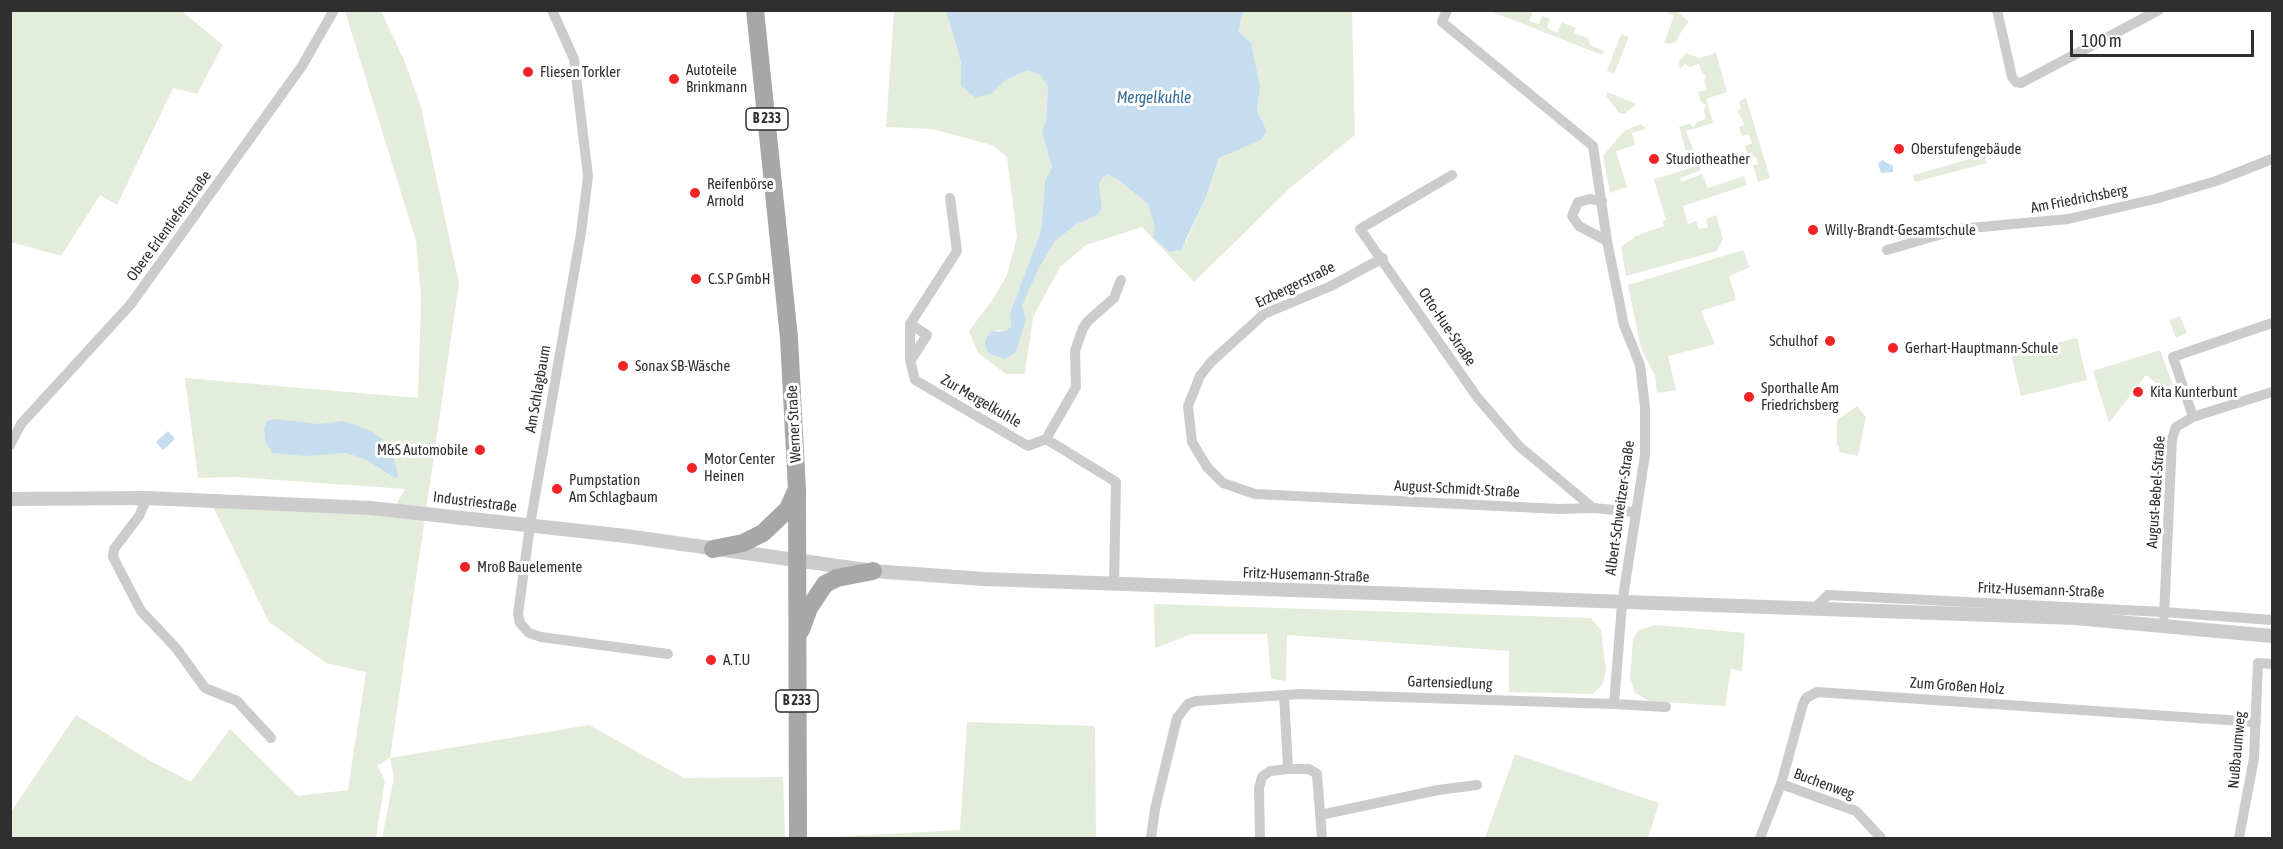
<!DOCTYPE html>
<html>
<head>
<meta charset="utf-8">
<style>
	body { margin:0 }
	#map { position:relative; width:2283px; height:849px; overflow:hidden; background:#fff; font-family:"Asap Condensed",sans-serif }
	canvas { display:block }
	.frame { position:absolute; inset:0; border:12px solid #2f2f2f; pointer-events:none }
	.scale { position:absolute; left:2070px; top:30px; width:184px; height:27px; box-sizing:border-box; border:3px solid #2f2f2f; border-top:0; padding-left:8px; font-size:18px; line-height:21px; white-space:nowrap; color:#2f2f2f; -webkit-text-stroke:4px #fff; paint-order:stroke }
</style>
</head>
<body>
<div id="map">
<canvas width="2283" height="849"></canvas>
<div class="frame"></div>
<div class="scale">100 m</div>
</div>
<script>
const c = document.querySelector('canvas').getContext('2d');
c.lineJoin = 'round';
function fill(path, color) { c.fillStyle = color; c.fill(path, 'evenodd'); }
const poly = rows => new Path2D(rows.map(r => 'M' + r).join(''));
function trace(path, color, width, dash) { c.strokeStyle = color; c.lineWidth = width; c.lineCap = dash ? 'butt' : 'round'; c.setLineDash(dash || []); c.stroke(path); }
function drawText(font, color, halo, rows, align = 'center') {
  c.font = font + ' "Asap Condensed",sans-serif'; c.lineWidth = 6; c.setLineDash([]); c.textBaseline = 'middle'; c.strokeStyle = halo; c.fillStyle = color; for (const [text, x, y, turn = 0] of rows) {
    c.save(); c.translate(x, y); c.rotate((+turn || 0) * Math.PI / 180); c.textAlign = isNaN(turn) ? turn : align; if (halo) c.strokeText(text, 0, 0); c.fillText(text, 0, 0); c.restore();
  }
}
fill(poly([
	[10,11,186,11,184,13,223,45,197,94,173,88,117,205,100,195,61,256,11,242],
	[345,11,381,11,404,60,421,107,459,283,390,758,589,725,684,778,783,777,785,838,382,838,394,777,390,758,377,766,385,780,376,838,11,838,11,812,76,715,152,762,191,782,230,729,298,796,348,790,366,672,326,663,269,622,207,494,396,505,405,489,236,477,198,478,185,378,418,398,421,298,416,241],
	[894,11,946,11,961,62,961,86,992,93,1006,80,1028,70,1041,76,1048,87,1046,121,1042,133,1052,167,1045,181,1041,231,1010,313,1011,326,1006,331,996,330,1006,359,1021,306,1038,270,1055,241,1077,224,1098,215,1102,208,1099,184,1102,178,1108,175,1117,179,1148,204,1186,242,1206,197,1219,158,1261,140,1267,131,1257,111,1260,87,1239,32,1241,18,1245,11,1352,11,1355,135,1290,188,1194,282,1142,227,1086,245,1060,267,1033,317,1025,374,1006,374,978,353,969,331,993,299,1007,275,1017,237,1007,157,992,145,932,129,886,127],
	[1490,11,1533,11,1529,21,1539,24,1542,16,1550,19,1547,28,1557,33,1562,22,1576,28,1574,33,1588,38,1590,45,1604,51,1602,55],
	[1668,11,1677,11,1689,22,1682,30,1676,42,1669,44,1664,43,1674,16,1667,13],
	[1621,34,1629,37,1614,74,1607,71],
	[1686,53,1699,58,1716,53,1727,92,1706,99,1713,123,1686,131,1701,170,1680,178,1681,182,1702,174,1708,188,1744,176,1747,185,1683,206,1688,224,1696,221,1699,229,1708,227,1706,219,1716,215,1723,239,1717,251,1626,276,1621,247,1636,236,1664,226,1662,221,1666,220,1654,179,1691,168,1679,127,1689,124,1694,127,1697,122,1706,119,1704,110,1706,105,1701,102,1698,92,1707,90,1704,80,1706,76,1702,73,1699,64,1690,67,1685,64,1680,69,1679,62],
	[1607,92,1637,104,1624,114,1619,113,1606,96],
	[1746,98,1770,178,1758,182,1753,165,1758,164,1756,157,1749,158,1745,146,1752,143,1748,134,1742,136,1739,127,1745,125,1737,110,1741,109,1739,101],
	[1641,124,1646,129,1632,133,1635,145,1616,151,1627,187,1610,193,1603,156,1624,131],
	[1984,155,1987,163,1915,182,1913,175],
	[1743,250,1750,267,1729,276,1736,300,1701,311,1715,344,1668,356,1676,390,1657,393,1655,376,1641,348,1628,285],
	[2180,316,2187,333,2176,338,2169,320],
	[2077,338,2087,380,2021,396,2011,354],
	[2160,350,2173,385,2161,387,2146,375,2109,423,2093,371],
	[1857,406,1866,417,1858,456,1839,452,1839,447,1837,445,1837,420],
	[1154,604,1591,618,1601,630,1606,670,1603,684,1593,694,1509,692,1509,651,1287,635,1286,681,1271,679,1267,634,1192,634,1155,648],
	[1657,625,1745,633,1742,671,1731,669,1725,706,1649,701,1635,693,1630,677,1633,640,1638,630],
	[967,722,1095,726,1096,838,810,838,960,830],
	[1515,754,1659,803,1648,838,1485,838]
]), '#e4eddc');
fill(poly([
	[946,11,1245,11,1241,18,1239,32,1251,43,1260,87,1257,111,1267,131,1261,140,1219,158,1206,197,1181,250,1170,252,1153,237,1155,227,1148,204,1117,179,1108,175,1102,178,1099,184,1102,208,1098,215,1077,224,1055,241,1038,270,1022,306,1026,319,1016,352,1005,359,990,354,985,347,985,341,990,332,1006,331,1011,326,1010,313,1041,231,1045,181,1052,167,1042,133,1046,121,1048,87,1041,76,1028,70,1006,80,992,93,976,98,961,86,961,62],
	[1882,160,1893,166,1893,172,1881,173,1878,164],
	[276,419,318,424,344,421,371,431,383,440,395,462,398,476,395,478,365,459,346,453,305,456,272,453,265,440,264,428,267,421],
	[168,431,175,439,163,450,156,442]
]), '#c6ddef');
trace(poly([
	[552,10,574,59,588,176,581,233,530,525,518,614,520,623,529,633,541,637,668,654],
	[1997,10,2012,77,2016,82,2021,83,2159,10],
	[1452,175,1360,229,1477,397,1519,446,1593,508],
	[950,198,957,251,910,324,910,360,915,380,1028,446,1046,439],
	[1602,201,1590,199,1578,202,1572,216,1579,226,1607,241],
	[1887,250,1959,229,2068,219,2155,199,2216,181,2272,159],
	[1383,258,1331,286,1264,314,1211,362,1200,376,1188,406,1192,442,1207,467,1223,483,1255,494,1560,509,1593,508,1635,512],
	[910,324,927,335,911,360],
	[2193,417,2173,357,2272,323],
	[1046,439,1116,482,1114,585],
	[1046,439,1076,387,1075,351,1083,328,1088,321,1114,298,1121,280],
	[10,445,21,424,131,304,302,66,334,10],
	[147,498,139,516,114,549,113,557,141,611,176,648,205,688,237,701,271,738],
	[1814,609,1828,595,2164,612,2272,620],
	[2164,616,2172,439,2176,427,2193,417,2272,392],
	[1284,695,1288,769,1309,769,1317,774,1322,838],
	[1614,704,1666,707],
	[1781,784,1856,811,1881,838],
	[1320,815,1438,790,1477,785],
	[1151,838,1155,809,1177,718,1188,704,1196,701,1301,694,1614,704,1622,604,1645,455,1645,407,1640,365,1624,325,1607,241,1593,146,1442,22,1447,10],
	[1260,838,1259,788,1262,777,1270,771,1288,769],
	[1760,838,1781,784,1803,704,1806,698,1817,692,2256,722],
	[2239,838,2254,758,2258,663,2272,664]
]), '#ccc', 10);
trace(poly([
	[10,499,147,498,371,508,626,536,873,571,984,579,2075,618,2272,636]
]), '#ccc', 14);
trace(poly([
	[755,10,789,338,797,490,798,838],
	[713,549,743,543,763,533,788,509,796,491],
	[801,630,809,608,825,584,837,578,873,571]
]), '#a7a7a7', 18);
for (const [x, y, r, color] of [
	[528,72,6,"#f32427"],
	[674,79,6,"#f32427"],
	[1899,149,6,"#f32427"],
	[1654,159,6,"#f32427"],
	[695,193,6,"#f32427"],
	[1813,230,6,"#f32427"],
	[696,279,6,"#f32427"],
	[1830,341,6,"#f32427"],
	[1893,348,6,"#f32427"],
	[623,366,6,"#f32427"],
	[2138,392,6,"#f32427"],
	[1749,397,6,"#f32427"],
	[480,450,6,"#f32427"],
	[692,468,6,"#f32427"],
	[557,489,6,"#f32427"],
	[465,567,6,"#f32427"],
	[711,660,6,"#f32427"]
]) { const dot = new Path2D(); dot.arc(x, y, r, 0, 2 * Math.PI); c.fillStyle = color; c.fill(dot); trace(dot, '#fff', 2); }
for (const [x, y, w] of [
	[767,119,42],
	[797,701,42]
]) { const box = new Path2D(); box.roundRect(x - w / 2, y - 11, w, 22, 4.5); c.fillStyle = '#fff'; c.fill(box); trace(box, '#2f2f2f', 1.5); }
drawText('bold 14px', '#2f2f2f', null, [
	["B 233",767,119],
	["B 233",797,701]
]);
drawText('15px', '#2f2f2f', '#fff', [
	["Autoteile",686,70],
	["Brinkmann",686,87],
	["Fliesen Torkler",540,72],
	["Oberstufengebäude",1911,149],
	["Studiotheather",1666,159],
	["Reifenbörse",707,184],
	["Arnold",707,201],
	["Willy-Brandt-Gesamtschule",1825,230],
	["C.S.P GmbH",708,279],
	["Schulhof",1818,341,"right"],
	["Gerhart-Hauptmann-Schule",1905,348],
	["Sonax SB-Wäsche",635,366],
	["Sporthalle Am",1761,388],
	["Friedrichsberg",1761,405],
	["Kita Kunterbunt",2150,392],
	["M&S Automobile",468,450,"right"],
	["Motor Center",704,459],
	["Heinen",704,476],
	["Pumpstation",569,480],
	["Am Schlagbaum",569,497],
	["Mroß Bauelemente",477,567],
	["A.T.U",723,660]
], 'left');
drawText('15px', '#2f2f2f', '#fff', [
	["Am Friedrichsberg",2079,199,-11],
	["Obere Erlentiefenstraße",169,226,-54],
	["Erzbergerstraße",1295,285,-26],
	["Otto-Hue-Straße",1447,327,56],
	["Am Schlagbaum",538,389,-80],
	["Zur Mergelkuhle",981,401,30],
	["Werner Straße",794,424,-93],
	["August-Schmidt-Straße",1457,489,3],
	["August-Bebel-Straße",2156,492,-86],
	["Industriestraße",475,502,7],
	["Albert-Schweitzer-Straße",1620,508,-82],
	["Fritz-Husemann-Straße",1306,575,2],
	["Fritz-Husemann-Straße",2041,590,2],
	["Gartensiedlung",1450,683,2],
	["Zum Großen Holz",1957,686,4],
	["Nußbaumweg",2237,750,-85],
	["Buchenweg",1824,784,20]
]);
drawText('italic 16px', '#366c98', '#fff', [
	["Mergelkuhle",1154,98]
]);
</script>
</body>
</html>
